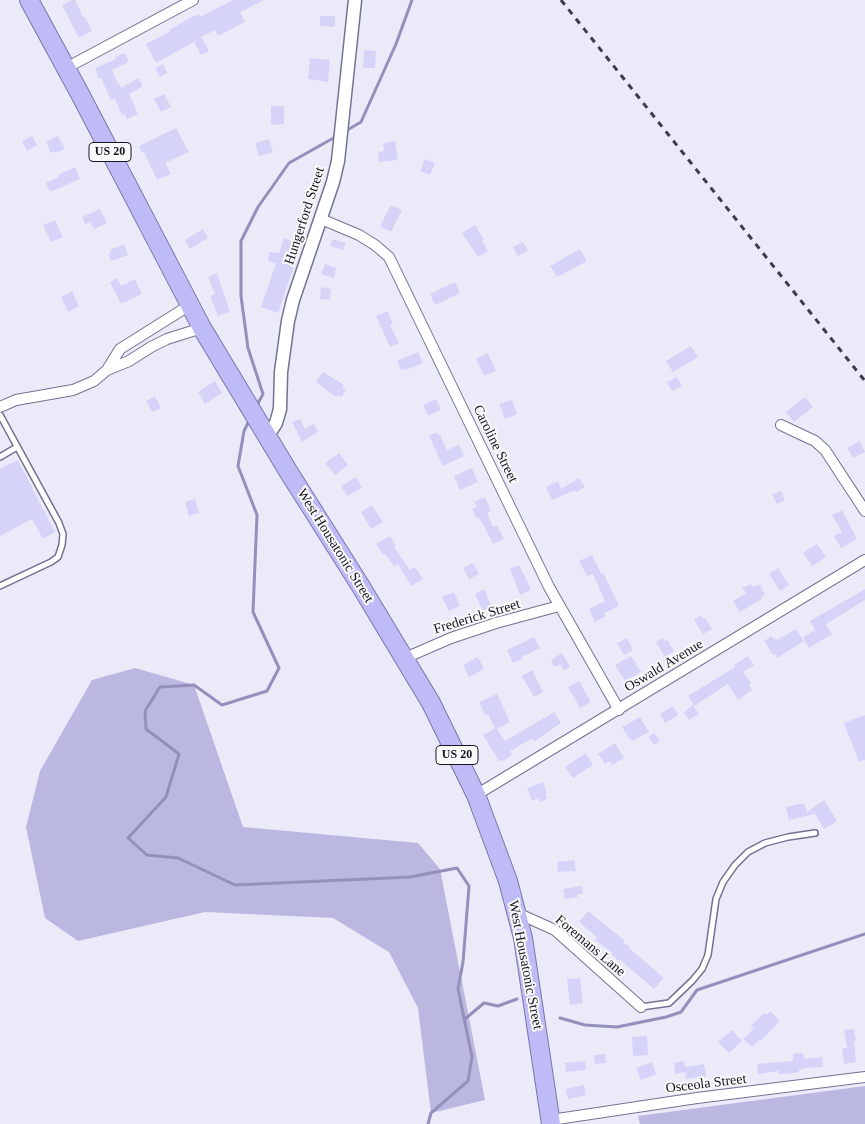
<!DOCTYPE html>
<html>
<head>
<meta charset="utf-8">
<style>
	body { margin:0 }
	canvas { display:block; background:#eaeaf9 }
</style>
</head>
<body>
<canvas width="865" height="1124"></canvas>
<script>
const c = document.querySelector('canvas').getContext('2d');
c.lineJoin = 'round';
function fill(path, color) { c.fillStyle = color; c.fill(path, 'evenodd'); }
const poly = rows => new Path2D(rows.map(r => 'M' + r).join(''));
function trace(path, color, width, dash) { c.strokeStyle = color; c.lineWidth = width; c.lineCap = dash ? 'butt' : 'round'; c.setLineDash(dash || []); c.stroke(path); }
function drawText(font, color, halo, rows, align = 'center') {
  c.font = font + ' "Times New Roman",serif'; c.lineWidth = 4; c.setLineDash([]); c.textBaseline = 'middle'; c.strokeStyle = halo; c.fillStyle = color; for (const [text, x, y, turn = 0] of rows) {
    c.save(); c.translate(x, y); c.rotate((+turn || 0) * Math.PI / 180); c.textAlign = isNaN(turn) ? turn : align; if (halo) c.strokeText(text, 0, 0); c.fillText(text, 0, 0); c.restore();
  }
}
fill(poly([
	[135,668,194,685,243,827,418,843,440,869,485,1100,431,1113,418,1008,389,952,333,918,205,912,78,941,45,918,26,827,40,771,92,680],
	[865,1086,865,1124,640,1124,638,1116]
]), '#bab8e0');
trace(poly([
	[344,132,361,122,396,44,412,0],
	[256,407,263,394,248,348,241,296,241,241,258,207,289,163,337,136],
	[250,419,244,431,238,466,257,515,253,612,279,668,267,691,222,705,194,685,160,687,145,711,146,729,179,754,166,797,128,838,147,855,178,858,235,885,410,877,457,868,469,886,463,962,458,989,472,1057,468,1081,431,1113,428,1124],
	[560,1018,585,1025,617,1027,666,1017,681,1012,697,990,865,934],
	[465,1019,484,1003,498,1006,517,999]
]), '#9391bb', 3);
fill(poly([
	[72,0,75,0,83,17,85,17,92,31,79,38,62,5],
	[233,0,264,0,240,12,245,22,218,36,215,30,201,37,209,51,201,55,194,42,156,63,146,44,170,32,169,30,188,19,199,14,200,17],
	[320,16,335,16,335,27,320,26],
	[364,50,376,51,375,68,363,68],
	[125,53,129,62,112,70,118,84,120,84,121,88,138,78,143,86,129,94,138,114,127,119,124,114,122,115,115,99,111,100,101,78,99,79,95,68,116,59,115,57],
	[310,58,330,60,328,82,308,79],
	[163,64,167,73,160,77,155,68],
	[164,94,171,107,161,112,154,99],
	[271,106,284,106,284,124,271,125],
	[176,128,189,152,165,163,171,174,157,180,144,152,142,153,139,146],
	[32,136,37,145,27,151,22,141],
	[58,136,65,149,56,153,54,151,51,153,46,142],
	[269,139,273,152,259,156,255,143],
	[395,141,398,160,379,162,378,152,384,151,383,143],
	[425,159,435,163,430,175,420,171],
	[75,167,80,179,50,192,46,183,59,177,58,175],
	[391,205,402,210,391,232,380,226],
	[100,209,107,223,94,229,90,222,85,224,82,217],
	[55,220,63,237,51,242,43,225],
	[475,225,484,240,482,241,488,251,478,257,462,233],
	[203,229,208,238,190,249,185,240],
	[284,238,297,243,295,248,300,249,278,313,261,307,276,263,268,261,269,252,279,253],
	[332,239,346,243,343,250,330,246],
	[523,242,528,251,518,256,513,247],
	[124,244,128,255,111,261,108,254,111,253,110,250],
	[580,249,587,261,557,277,550,266],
	[325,264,336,268,334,278,321,274],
	[217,273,230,312,218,316,210,296,215,294,208,277],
	[117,278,121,286,135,279,142,294,121,304,110,282],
	[455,282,460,293,435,305,430,294],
	[321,287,331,289,330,300,320,299],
	[72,291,79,306,68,312,61,297],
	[388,311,393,324,390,325,399,343,390,347,376,316],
	[691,346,698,357,673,372,666,361],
	[418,352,423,363,406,370,405,368,401,370,397,361],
	[488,353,496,371,484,376,476,359],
	[323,372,344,385,342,388,346,390,341,397,338,395,336,397,316,382],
	[677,377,682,386,672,391,667,382],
	[215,381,222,393,205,404,198,392],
	[155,396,161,408,152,412,146,401],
	[805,397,813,407,794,422,786,412],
	[436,399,441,410,428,416,423,405],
	[512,400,517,414,505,419,499,404],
	[300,419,305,429,314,424,318,432,302,442,292,422],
	[437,432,438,435,440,435,447,450,459,445,464,456,443,466,429,436],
	[860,441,865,452,853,458,847,448],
	[339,453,348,465,335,475,325,463],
	[18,460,55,532,43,539,32,519,0,536,0,469],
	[472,468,478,482,460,490,454,476],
	[356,477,362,488,347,496,341,486],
	[579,478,585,487,576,492,575,490,552,500,546,487,558,481,561,489],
	[781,491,785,500,777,504,772,495],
	[485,497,491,511,487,513,493,527,497,525,504,539,493,544,482,523,478,517,476,518,472,509,477,507,474,502],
	[195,499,199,513,189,516,185,502],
	[372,505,383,522,371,529,361,512],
	[842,510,857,539,841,548,834,536,842,532,832,515],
	[390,536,396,546,394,547,410,570,415,567,423,579,411,586,398,564,394,566,385,554,383,555,376,544],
	[817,544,826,557,812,566,803,553],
	[592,555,602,575,604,574,619,606,604,613,606,616,595,622,589,609,605,601,593,574,587,576,579,561],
	[473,563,479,574,469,579,463,568],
	[519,565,530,587,530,590,520,595,510,569],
	[778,568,789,585,780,591,769,574],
	[751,584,753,587,760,584,765,595,762,596,763,598,740,612,733,601,746,593,742,588],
	[484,589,492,607,483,611,475,594],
	[865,589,865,600,826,624,832,634,809,648,803,637,815,630,810,621],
	[454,592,460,606,449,611,442,597],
	[701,615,703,619,705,618,712,629,703,634,694,620],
	[796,629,804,641,777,658,775,654,773,655,764,641,772,636,774,640,776,638,777,640],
	[534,637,540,648,522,657,522,659,513,663,507,650],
	[627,638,633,650,624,655,617,643],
	[662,638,664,641,667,640,674,651,665,657,656,642],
	[562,653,570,667,564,670,560,664,554,667,551,660],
	[631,656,641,672,625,681,615,665],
	[748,656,754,665,743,672,751,683,749,685,752,690,738,700,728,684,694,706,688,696,735,667,734,665],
	[478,657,484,669,469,677,463,665],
	[532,670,543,692,534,697,522,676],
	[579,681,591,702,580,708,568,687],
	[497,694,510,722,497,729,505,741,554,712,561,723,535,741,531,739,510,751,512,755,503,761,502,760,499,761,483,735,495,728,488,714,485,715,479,702],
	[693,705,699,714,689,720,684,712],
	[673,706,678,715,665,723,660,714],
	[865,715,865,760,859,762,844,723],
	[640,717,649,732,632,741,631,739,630,740,622,727],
	[654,733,660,741,654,745,648,737],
	[615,743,624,758,612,765,610,761,605,764,598,754],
	[586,753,593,765,573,778,565,767],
	[543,782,547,793,545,794,547,799,540,802,538,798,532,801,527,788],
	[824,800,837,821,824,829,815,814,789,820,786,807,804,803,807,812],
	[574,860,576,871,558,872,557,862],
	[582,886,583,894,577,894,578,897,565,899,563,889],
	[588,911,624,940,623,942,630,947,629,948,664,978,654,989,620,960,619,961,611,954,612,953,595,940,597,937,579,922],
	[580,978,583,1003,570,1005,567,979],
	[770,1011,780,1021,761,1041,759,1040,752,1047,743,1039,754,1028,751,1026,764,1013,767,1015],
	[854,1029,856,1041,854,1041,856,1062,844,1064,842,1048,847,1048,844,1030],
	[732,1030,742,1041,729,1053,718,1042],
	[647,1036,648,1055,633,1056,632,1037],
	[803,1053,804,1059,822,1057,823,1067,805,1068,799,1070,799,1072,788,1074,779,1074,779,1071,758,1074,757,1064,793,1061,793,1054],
	[605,1054,606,1063,595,1064,594,1055],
	[585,1061,586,1070,566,1072,565,1063],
	[684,1061,685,1067,704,1064,706,1076,686,1079,685,1072,675,1074,674,1063],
	[652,1062,656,1074,641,1080,636,1068],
	[584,1085,586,1095,568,1099,565,1089]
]), '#d5d4f8');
const service = poly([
	[0,415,59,523,63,534,62,545,58,557,51,562,0,586],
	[0,457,17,447],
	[641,1007,669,1003,692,981,702,969,708,955,716,899,723,882,735,865,748,852,765,843,788,837,815,833]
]);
const minor = poly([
	[66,68,193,0],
	[321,219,359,235,375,245,389,257,549,587,619,710],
	[107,370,129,361,151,347,167,339,202,328],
	[0,407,16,400,73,390,94,381,107,370,120,349,190,305],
	[781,425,815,441,825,450,865,511],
	[405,658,451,638,496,623,559,606],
	[476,795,865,560],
	[517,913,555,930,641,1007],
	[551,1120,697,1098,865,1077]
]);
const tertiary = poly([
	[267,437,276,423,280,409,281,372,288,321,293,300,333,182,338,161,355,0]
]);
const trunk = poly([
	[29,0,80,94,202,328,288,471,360,585,431,703,476,795,508,881,523,938,551,1124]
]);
trace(service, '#737292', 8);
trace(minor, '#737292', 12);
trace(tertiary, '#737292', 15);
trace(trunk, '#7a76aa', 20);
trace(service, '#fff', 5);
trace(minor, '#fff', 10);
trace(tertiary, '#fff', 12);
trace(trunk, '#bfbbf6', 18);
trace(poly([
	[561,0,865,381]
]), '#3d3d4a', 3, [6, 6]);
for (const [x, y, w] of [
	[110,152,42],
	[457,755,42]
]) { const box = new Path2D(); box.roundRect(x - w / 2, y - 9.5, w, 19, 4); c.fillStyle = '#f9f9f9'; c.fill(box); trace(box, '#171623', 1); }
drawText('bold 12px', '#171623', null, [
	["US 20",110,152],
	["US 20",457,755]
]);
drawText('14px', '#171623', '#f9f9f9', [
	["Hungerford Street",305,216,-72],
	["Caroline Street",495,444,64],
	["West Housatonic Street",335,546,58],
	["Frederick Street",477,617,-17],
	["Oswald Avenue",664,666,-31],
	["Foremans Lane",590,946,40],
	["West Housatonic Street",525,965,79],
	["Osceola Street",706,1084,-7]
]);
</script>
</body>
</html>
